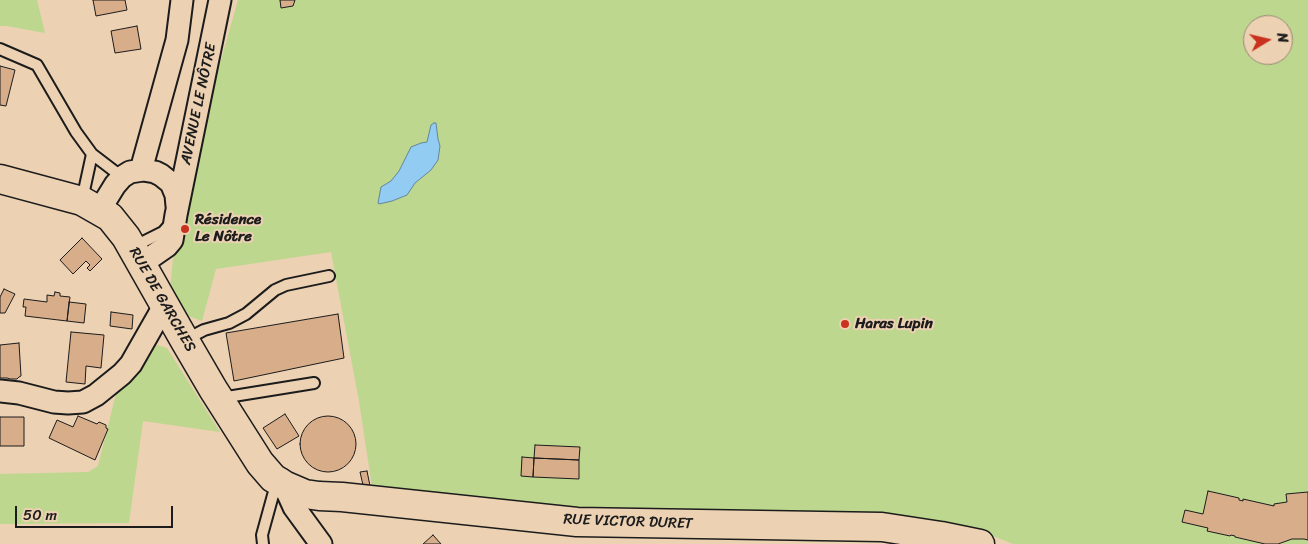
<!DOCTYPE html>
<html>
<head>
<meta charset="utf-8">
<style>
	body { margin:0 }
	#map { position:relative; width:1308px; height:544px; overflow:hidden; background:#ecd1b3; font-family:Sriracha,sans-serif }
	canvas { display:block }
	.north { position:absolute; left:1243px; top:15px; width:50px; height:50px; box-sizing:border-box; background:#ecd1b3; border:1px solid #998977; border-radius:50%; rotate:81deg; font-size:14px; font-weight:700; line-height:20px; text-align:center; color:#1c1c1c }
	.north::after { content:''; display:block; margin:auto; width:18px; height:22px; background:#c8321e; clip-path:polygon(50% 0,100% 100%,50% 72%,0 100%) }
	.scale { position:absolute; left:15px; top:506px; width:158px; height:22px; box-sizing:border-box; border:2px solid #1c1c1c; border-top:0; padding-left:6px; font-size:15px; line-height:18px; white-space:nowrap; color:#1c1c1c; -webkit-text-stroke:4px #ecd1b3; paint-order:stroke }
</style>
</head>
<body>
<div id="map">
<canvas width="1308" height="544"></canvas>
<div class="north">N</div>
<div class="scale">50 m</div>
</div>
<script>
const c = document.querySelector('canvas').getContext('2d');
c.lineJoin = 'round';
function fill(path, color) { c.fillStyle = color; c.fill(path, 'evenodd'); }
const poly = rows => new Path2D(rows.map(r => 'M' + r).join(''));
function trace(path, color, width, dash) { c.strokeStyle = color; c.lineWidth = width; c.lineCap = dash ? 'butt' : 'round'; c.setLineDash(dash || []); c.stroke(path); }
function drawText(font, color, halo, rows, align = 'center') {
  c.font = font + ' Sriracha,sans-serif'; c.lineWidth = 4; c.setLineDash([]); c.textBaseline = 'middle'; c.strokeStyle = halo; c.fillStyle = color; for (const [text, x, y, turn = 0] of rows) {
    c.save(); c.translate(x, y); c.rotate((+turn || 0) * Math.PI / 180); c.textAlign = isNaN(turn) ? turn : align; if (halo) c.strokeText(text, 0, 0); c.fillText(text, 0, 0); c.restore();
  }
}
fill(poly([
	[0,0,37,0,45,33,7,26,0,26],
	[238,0,1308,0,1308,544,1013,544,978,530,605,519,372,487,359,401,331,252,216,269,202,321,186,315,170,291,177,215],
	[1253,25,1283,25,1283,55,1253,55],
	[157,345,167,348,220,432,143,421,129,523,0,524,0,474,88,472,98,466,118,386]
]), '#bdd78e');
const water = poly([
	[434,123,436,123,438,139,440,146,438,160,431,170,415,183,407,195,392,201,379,204,378,203,381,187,391,181,399,171,411,147,421,143,427,142,431,125,434,123]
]);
fill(water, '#93ccf3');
trace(water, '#63869d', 1);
const building = poly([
	[93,0,125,0,127,10,96,16,93,0],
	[280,0,295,0,293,6,281,8,280,0],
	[137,26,141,49,115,53,111,31,137,26],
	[0,66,15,70,6,106,0,105,0,66],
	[82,238,102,259,90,271,87,268,90,265,86,261,73,274,60,260,82,238],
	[4,289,15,294,5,313,0,313,0,297,4,289],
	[55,292,60,293,60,296,70,297,67,321,25,316,26,307,23,307,24,299,47,302,47,295,54,296,55,292],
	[69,302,86,304,84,323,67,321,69,302],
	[111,312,133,315,132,329,110,326,111,312],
	[338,314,344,358,234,381,226,333,338,314],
	[71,332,104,335,101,368,86,366,85,384,66,382,71,332],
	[19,343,21,376,19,377,17,379,10,379,7,378,0,378,0,345,19,343],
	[285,414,299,436,277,449,263,428,285,414],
	'300 444a28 28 0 1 1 56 0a28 28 0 1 1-56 0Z',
	[78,416,97,424,99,422,106,425,106,428,108,429,95,460,49,438,57,420,73,427,78,416],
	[0,417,24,417,24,446,0,446,0,417],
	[535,445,580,447,579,460,534,458,535,445],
	[522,457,534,458,533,477,521,476,522,457],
	[534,458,579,460,579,479,533,477,534,458],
	[367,471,370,486,363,485,360,472,367,471],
	[1208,491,1239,498,1239,500,1243,501,1243,499,1274,506,1274,504,1287,502,1286,494,1308,492,1308,540,1304,539,1292,539,1278,544,1265,544,1235,537,1235,536,1231,535,1230,536,1207,531,1208,528,1182,522,1185,510,1203,514,1208,491],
	[433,535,441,544,423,544,433,535]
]);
fill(building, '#d7ad8a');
trace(building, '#1c1c1c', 1);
const lane = poly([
	[0,49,37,65,76,132,92,154,122,177],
	[82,200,92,154],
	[133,247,163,232,171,223],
	[185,340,204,330,229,323,246,314,275,290,286,285,329,276],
	[221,398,314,383],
	[263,544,262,535,273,495,278,482]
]);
const street = poly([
	[141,170,177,40,182,0],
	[99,211,115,185,122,177,130,172,143,170,155,172,161,175,171,183,176,195,177,206],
	[141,264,167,246,172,240,176,215,220,0],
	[0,391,19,393,54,402,68,403,83,402,96,395,122,374,131,364,164,306],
	[284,485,294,507,321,544]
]);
const secondary = poly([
	[0,179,82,201,110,217,126,237,185,341,213,389,260,463,273,478,278,481,284,485,305,494,319,496,342,497,577,522,882,527,941,536,980,544]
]);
trace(lane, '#1c1c1c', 14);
trace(street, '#1c1c1c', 25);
trace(secondary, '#1c1c1c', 31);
trace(lane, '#ecd1b3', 10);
trace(street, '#ecd1b3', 21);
trace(secondary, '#ecd1b3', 28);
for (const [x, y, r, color] of [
	[185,229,5,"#c8321e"],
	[845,324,5,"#c8321e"]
]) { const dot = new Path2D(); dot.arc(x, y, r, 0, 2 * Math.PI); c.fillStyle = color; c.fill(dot); trace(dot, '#ecd1b3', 2); }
drawText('15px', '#1c1c1c', '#ecd1b3', [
	["AVENUE LE NÔTRE",199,104,-78],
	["RUE DE GARCHES",162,300,60],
	["RUE VICTOR DURET",628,522,2]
]);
drawText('bold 15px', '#1c1c1c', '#ecd1b3', [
	["Résidence",195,220],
	["Le Nôtre",195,237],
	["Haras Lupin",855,324]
], 'left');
</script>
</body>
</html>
